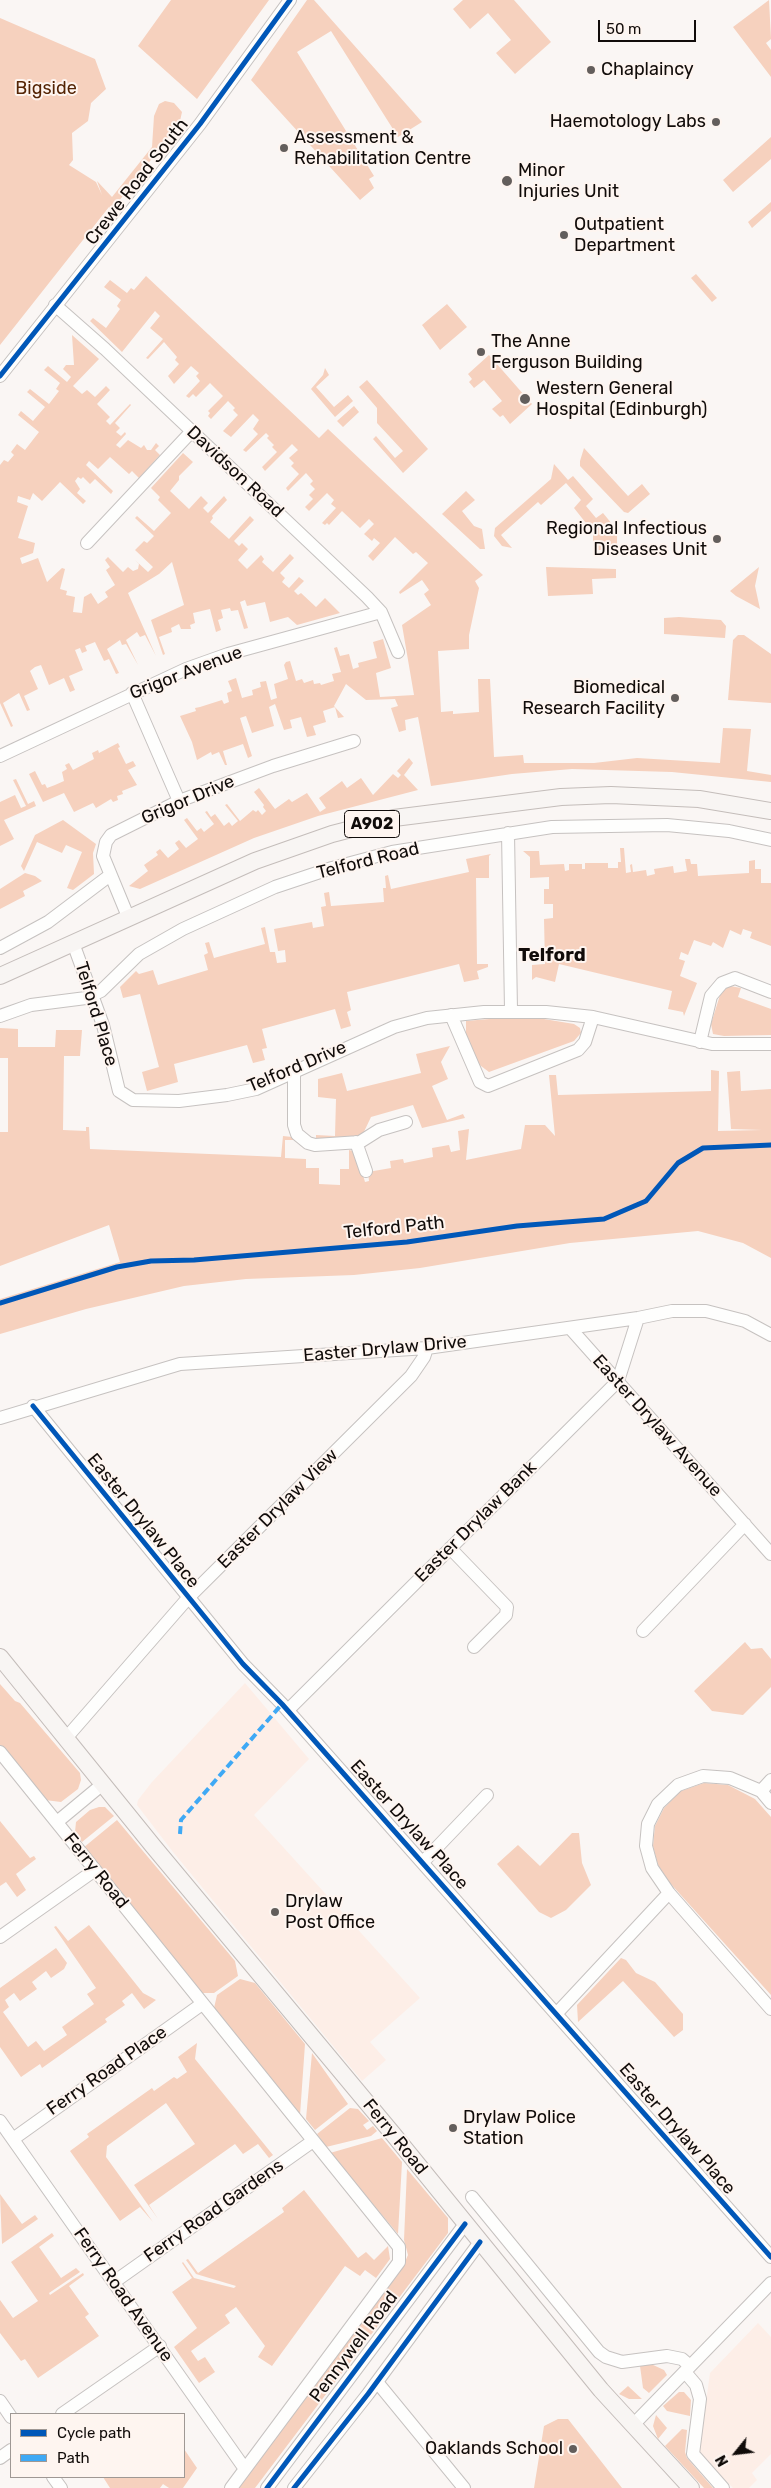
<!DOCTYPE html>
<html>
<head>
<meta charset="utf-8">
<style>
	body { margin:0 }
	#map { position:relative; width:771px; height:2488px; overflow:hidden; background:#faf6f4; font-family:Rubik,sans-serif }
	canvas { display:block }
	.legend { position:absolute; left:10px; top:2413px; width:175px; height:65px; box-sizing:border-box; background:#fef5f0; border:1px solid #9f9894; margin:0; padding:6px 9px; list-style:none; font-size:15px; color:#110c0a }
	.legend li { display:flex; align-items:center; gap:10px; height:25px }
	.legend b { width:25px; border:1px solid #9f9894 }
	.north { position:absolute; left:711px; top:2428px; width:50px; height:50px; -webkit-text-stroke:4px #fef5f0; paint-order:stroke; rotate:241deg; font-size:14px; font-weight:700; line-height:20px; text-align:center; color:#110c0a }
	.north::after { content:''; display:block; margin:auto; width:18px; height:22px; background:#110c0a; clip-path:polygon(50% 0,100% 100%,50% 72%,0 100%) }
	.scale { position:absolute; left:598px; top:20px; width:98px; height:22px; box-sizing:border-box; border:2px solid #110c0a; border-top:0; padding-left:6px; font-size:15px; line-height:18px; white-space:nowrap; color:#110c0a; -webkit-text-stroke:4px #fef5f0; paint-order:stroke }
</style>
</head>
<body>
<div id="map">
<canvas width="771" height="2488"></canvas>
<ul class="legend">
<li><b style="height:6px;background:#0057b8"></b>Cycle path</li>
<li><b style="height:6px;background:#3fa9f5"></b>Path</li>
</ul>
<div class="north">N</div>
<div class="scale">50 m</div>
</div>
<script>
const c = document.querySelector('canvas').getContext('2d');
c.lineJoin = 'round';
function fill(path, color) { c.fillStyle = color; c.fill(path, 'evenodd'); }
const poly = rows => new Path2D(rows.map(r => 'M' + r).join(''));
function trace(path, color, width, dash) { c.strokeStyle = color; c.lineWidth = width; c.lineCap = dash ? 'butt' : 'round'; c.setLineDash(dash || []); c.stroke(path); }
function drawText(font, color, halo, rows, align = 'center') {
  c.font = font + ' Rubik,sans-serif'; c.lineWidth = 4; c.setLineDash([]); c.textBaseline = 'middle'; c.strokeStyle = halo; c.fillStyle = color; for (const [text, x, y, turn = 0] of rows) {
    c.save(); c.translate(x, y); c.rotate((+turn || 0) * Math.PI / 180); c.textAlign = isNaN(turn) ? turn : align; if (halo) c.strokeText(text, 0, 0); c.fillText(text, 0, 0); c.restore();
  }
}
fill(poly([
	[245,1683,309,1759,254,1815,420,1998,370,2042,386,2060,362,2081,173,1852,137,1805,138,1800,152,1782],
	[758,2323,771,2337,771,2454,752,2473,757,2480,749,2488,733,2488,699,2453,710,2373]
]), '#fdeee7');
fill(poly([
	[171,0,269,0,197,99,138,46],
	[307,0,314,0,422,122,398,137,331,31,297,52,374,176,369,179,374,188,360,200,251,80],
	[463,0,514,0,551,42,515,74,496,53,511,40,488,13,470,29,453,9],
	[769,0,771,39,766,43,771,50,771,77,733,27],
	[0,18,95,59,106,89,91,103,88,121,72,133,73,160,69,165,96,182,102,195,97,181,112,197,152,147,154,116,159,104,165,101,174,103,182,112,180,121,141,173,111,211,109,207,0,345],
	[771,137,771,159,733,192,723,180],
	[771,202,771,211,752,228,748,222],
	[696,274,717,298,712,302,691,278],
	[146,276,319,438,328,429,483,575,475,581,479,588,469,635,469,649,438,651,441,712,453,711,453,714,479,712,478,679,490,679,494,757,523,755,524,763,594,763,637,758,720,763,723,728,751,729,747,771,771,775,771,782,672,772,572,769,512,774,431,786,418,717,405,720,406,730,399,732,391,708,398,706,395,699,366,700,346,684,334,706,344,717,338,718,335,707,323,711,326,722,313,726,316,735,307,737,301,717,290,720,292,728,284,730,275,704,269,707,274,726,252,733,246,716,240,718,252,756,248,758,243,744,223,751,227,765,225,765,219,752,212,755,211,752,197,760,192,742,180,716,196,711,195,708,200,707,222,700,224,704,229,702,227,693,232,691,228,681,236,678,242,698,253,695,252,690,261,687,260,682,266,681,271,700,277,698,274,684,288,679,284,665,286,662,290,661,296,681,302,679,304,683,313,680,314,684,320,683,321,685,334,681,332,674,341,672,334,648,337,647,340,656,349,654,353,669,359,667,358,663,377,658,373,642,383,639,391,668,376,673,380,697,414,695,402,625,431,605,424,594,429,590,422,580,400,594,399,592,428,563,416,552,413,554,395,537,373,561,368,556,380,543,374,538,372,541,364,534,374,524,369,519,360,528,342,511,329,525,327,523,325,525,322,523,336,508,331,504,334,500,327,493,309,511,305,507,313,499,309,495,315,489,310,484,313,481,306,473,288,491,286,488,299,474,291,466,294,463,289,458,298,450,292,444,265,471,262,467,277,452,272,447,274,445,267,438,269,436,266,433,246,452,243,450,258,434,253,429,259,420,253,414,231,437,223,431,238,415,233,410,235,408,228,401,211,419,208,416,210,413,208,411,223,396,210,383,196,397,193,394,189,398,186,396,200,381,196,376,199,373,191,366,174,384,168,376,179,364,175,360,177,357,164,342,148,359,146,358,163,339,150,328,160,316,155,311,122,352,90,321,93,318,106,328,120,309,117,306,121,300,104,287,110,280,127,293,131,288,134,290],
	[447,304,467,327,440,350,422,325],
	[72,335,99,359,73,386,82,394,87,390,95,397,106,386,110,390,97,404,110,417,106,421,110,425,130,404,131,405,115,423,120,428,116,432,121,436,125,432,126,434,116,445,120,448,128,440,141,448,144,445,147,450,151,450,156,443,159,446,155,450,160,455,139,478,132,471,129,474,110,457,98,469,89,461,86,465,113,491,111,494,95,479,90,484,83,477,81,479,78,477,75,481,80,489,77,493,86,501,83,504,60,482,42,501,33,493,30,500,18,496,17,502,28,506,18,538,35,543,33,553,20,558,22,564,38,558,47,582,62,568,65,569,60,589,67,591,66,595,75,597,73,612,82,613,84,597,91,593,98,604,108,597,105,592,115,585,106,570,110,567,105,560,108,557,123,572,128,567,133,571,138,569,139,564,135,560,148,572,153,567,135,550,144,541,147,543,154,536,135,518,137,516,154,531,171,513,158,500,160,497,151,488,183,453,193,462,179,476,179,480,170,491,189,509,201,496,208,503,203,508,208,513,224,496,227,500,212,516,213,518,210,522,229,539,250,516,254,520,234,541,239,546,242,543,248,549,238,560,247,569,261,555,264,559,262,562,273,572,290,554,294,558,280,573,285,578,282,582,289,588,299,577,304,581,294,591,298,595,301,593,316,607,325,598,340,613,297,625,288,617,270,622,265,602,247,606,245,600,240,602,248,628,244,629,238,610,231,611,230,608,221,610,223,618,218,620,221,630,216,632,210,609,193,613,195,623,190,625,191,629,181,629,179,624,171,628,172,632,159,637,165,654,163,655,151,620,184,605,172,562,159,574,128,593,156,656,145,635,140,637,137,632,126,640,138,665,126,644,122,645,120,640,107,649,119,673,116,674,109,659,104,661,95,642,85,646,87,651,82,653,80,648,75,650,83,670,69,676,75,690,70,692,64,678,49,685,41,665,35,667,30,671,38,689,24,696,30,710,27,711,19,693,3,703,13,726,11,727,0,703,0,465,4,460,8,462,14,455,11,452,17,444,25,450,39,432,18,415,21,411,33,421,45,407,27,392,30,389,49,404,59,391,56,389,60,383,44,370,48,366,67,382,71,377,63,369,66,365,74,365],
	[489,355,532,404,510,424,503,415,500,417,492,409,502,401,484,380,474,388,469,382,472,379,468,374],
	[325,368,329,375,316,387,334,407,348,395,353,401,335,417,311,389,323,375],
	[367,380,428,449,403,473,373,439,376,436,395,458,403,451,377,423,377,408,359,387],
	[354,406,359,412,343,427,337,421],
	[584,448,628,496,642,484,650,494,628,513,624,512,580,466,580,461],
	[554,464,568,480,573,476,593,499,586,506,596,518,603,513,617,530,617,550,593,550,593,532,574,508,581,500,566,483,541,505,538,502,501,535,512,548,502,546,494,536,495,528,551,479],
	[466,491,475,500,462,511,474,526,482,529,485,549,480,549,442,514],
	[546,567,616,569,616,578,592,579,593,594,548,596],
	[759,567,755,586,760,609,736,596,730,591],
	[679,617,721,620,726,626,725,638,664,634,664,618],
	[738,635,744,635,771,654,771,703,728,700,733,640],
	[118,743,120,747,118,748,126,764,133,761,136,766,128,770,137,785,122,791,123,794,117,796,118,800,113,802,111,799,96,808,93,803,74,812,64,793,43,802,29,774,35,771,42,785,45,784,47,788,55,785,64,781,62,772,67,769,65,765,69,763,73,770,94,759,92,753,98,750,99,753],
	[409,758,413,763,404,775,418,790,318,816,254,838,140,889,129,886,148,871,144,865,158,855,156,852,160,849,168,858,179,849,175,843,179,840,186,848,198,839,184,820,187,818,197,831,201,828,204,832,214,824,205,812,207,811,211,817,215,814,224,826,229,822,232,826,238,821,225,805,227,804,240,821,253,810,256,812,258,810,262,815,266,811,263,807,264,805,254,792,259,788,275,809,289,799,292,802,307,793,320,812,326,808,319,798,342,781,347,788,361,778,373,795,393,774,398,778,401,775,397,771],
	[16,779,28,804,34,801,36,806,4,820,14,839,0,846,0,802,15,795,21,808,26,806,13,780],
	[63,820,96,844,93,853,94,874,73,890,67,888,82,852,66,845,62,853,37,842,24,871,21,866,35,835],
	[620,848,624,848,626,873,631,872,630,865,632,864,633,872,646,870,647,876,655,874,654,869,673,866,674,873,687,871,685,859,690,859,691,864,697,864,698,876,749,873,749,861,755,860,755,869,761,869,761,883,771,883,771,946,750,938,752,932,743,929,741,935,730,930,723,948,713,942,711,946,694,940,688,955,681,952,679,959,685,961,680,976,697,983,684,1016,683,1012,668,1009,672,991,559,964,555,982,536,977,532,980,532,965,545,964,544,919,553,918,553,904,544,904,544,889,549,889,549,877,530,878,530,857,523,851,539,851,540,865,564,864,565,871,569,870,569,864,582,864,582,869,585,869,585,863,608,863,608,868,618,868,618,862,621,862],
	[491,854,489,856,489,878,476,878,477,964,488,964,488,967,477,971,479,979,464,982,459,964,347,992,351,1010,347,1012,351,1026,341,1029,335,1009,262,1029,267,1048,262,1049,265,1060,253,1063,247,1045,174,1064,178,1082,147,1091,142,1072,159,1067,140,994,123,998,120,987,136,971,139,974,153,970,158,985,208,970,204,955,208,953,205,943,209,942,214,958,239,951,265,944,261,928,265,927,270,952,275,952,277,963,286,962,285,950,278,951,274,929,312,922,313,928,324,926,321,907,326,906,324,893,329,892,331,906,384,902,383,888,386,888,385,876,388,875,391,889,469,872,466,859],
	[25,873,35,876,42,881,23,891,25,896,0,909,0,889],
	[730,986,741,988,738,997,771,1009,771,1035,724,1036,713,1034,711,1024,720,995,723,990],
	[501,1018,544,1019,574,1024,580,1028,581,1033,574,1041,489,1072,477,1063,466,1036,466,1021],
	[0,1028,18,1029,18,1047,55,1047,56,1030,82,1030,80,1056,64,1056,63,1130,86,1131,86,1127,89,1127,90,1149,281,1157,283,1136,292,1137,294,1140,285,1140,285,1158,306,1159,306,1168,319,1168,319,1184,340,1185,340,1169,349,1169,349,1150,353,1151,358,1158,365,1182,369,1181,368,1172,391,1168,390,1161,403,1159,404,1163,433,1157,432,1148,449,1145,451,1152,460,1150,458,1131,469,1129,466,1160,521,1149,525,1125,545,1125,555,1136,549,1075,556,1075,558,1095,711,1091,711,1070,719,1071,718,1131,762,1130,731,1129,727,1072,740,1071,741,1091,771,1089,771,1258,743,1243,698,1231,570,1243,420,1268,354,1275,246,1279,184,1286,86,1309,0,1334,0,1299,120,1262,109,1225,0,1266,0,1132,8,1132,8,1058,0,1058],
	[450,1046,441,1062,448,1079,432,1086,447,1120,463,1114,465,1118,422,1128,413,1105,371,1117,361,1138,316,1138,316,1135,335,1136,336,1099,318,1097,318,1079,342,1073,347,1091,421,1073,416,1054],
	[745,1642,751,1649,762,1648,771,1659,771,1687,743,1715,712,1711,694,1691],
	[0,1684,15,1701,20,1703,80,1773,81,1780,78,1789,61,1802,45,1800,0,1745],
	[704,1783,728,1785,755,1799,771,1817,771,1995,670,1883,658,1865,653,1846,655,1826,664,1808,681,1791],
	[99,1807,105,1807,114,1816,82,1842,75,1832,76,1822,90,1810],
	[117,1820,235,1961,238,1976,214,1993,200,1993,83,1848],
	[0,1821,30,1858,34,1856,36,1859,16,1874,26,1890,17,1897,6,1882,0,1886],
	[572,1833,579,1833,582,1863,591,1885,566,1910,551,1918,539,1912,497,1864,518,1845,540,1866],
	[89,1925,143,1993,156,2000,144,2009,132,1993,122,2001,125,2005,105,2019,107,2022,42,2068,40,2064,21,2077,0,2047,0,1988,56,1948,67,1963,64,1969,51,1978,46,1971,32,1982,37,1989,20,2001,14,1993,5,2000,9,2007,3,2012,28,2047,36,2041,44,2051,67,2035,62,2027,94,2004,87,1994,96,1988,54,1927,56,1926,68,1941],
	[621,1958,626,1960,636,1973,655,1982,683,2014,683,2030,674,2037,623,1981,578,2022,577,2005],
	[240,1979,255,1983,305,2044,300,2115,214,2008,217,1995],
	[197,2043,195,2059,273,2155,269,2158,258,2144,243,2154,235,2144,149,2205,158,2219,134,2185,195,2144,166,2103,107,2146,106,2157,153,2222,140,2207,120,2221,70,2151,89,2137,87,2134,152,2088,154,2091,174,2077,177,2079,187,2072,178,2057],
	[312,2053,348,2104,315,2130,306,2119],
	[350,2108,358,2109,369,2121,363,2125,367,2130,373,2126,377,2131,371,2136,326,2147,317,2134],
	[382,2138,402,2162,398,2234,330,2153],
	[407,2169,448,2218,448,2233,255,2488,238,2488,404,2264,408,2255,404,2240],
	[304,2190,358,2258,366,2252,374,2260,388,2246,390,2259,376,2278,365,2270,360,2276,345,2266,272,2366,258,2357,265,2346,236,2307,225,2315,230,2323,191,2351,198,2361,205,2357,215,2372,199,2383,174,2347,197,2328,172,2292,192,2278,182,2263,183,2262,194,2278,234,2288,236,2286,196,2274,186,2260,188,2259,198,2273,284,2212,282,2208],
	[0,2194,22,2224,35,2215,38,2219,2,2244],
	[52,2233,54,2236,39,2247,61,2278,76,2268,80,2272,49,2293,50,2295,83,2273,84,2275,69,2286,89,2314,85,2317,99,2336,38,2378,25,2359,21,2361,0,2333,0,2300,13,2318,38,2301,11,2262],
	[651,2364,664,2370,667,2375,649,2393,643,2388,640,2366],
	[628,2386,642,2399,629,2399,619,2394],
	[679,2392,684,2392,691,2400,690,2416,667,2411,663,2406],
	[656,2415,667,2428,658,2439,653,2426],
	[558,2419,568,2419,622,2488,534,2488,544,2426],
	[682,2429,687,2430,685,2452,687,2458,713,2488,704,2488,665,2446],
	[184,2449,197,2468,183,2488,169,2488,163,2484,160,2488,110,2488,103,2477,184,2477]
]), '#f6d1be');
const minor = poly([
	[55,305,105,349,367,597,381,612,398,652],
	[0,376,200,124,290,0],
	[87,543,192,431],
	[132,693,179,801],
	[0,756,186,669,228,654,381,612],
	[508,833,511,1010],
	[129,919,103,856,106,842,111,835,179,801,273,766,354,741],
	[73,943,103,1025,119,1091,133,1100,179,1101,227,1095,256,1089,394,1027,427,1018,484,1012,546,1012,593,1017,712,1044,771,1044],
	[0,948,48,922,109,876],
	[451,1015,480,1082,488,1086,578,1050,585,1042,593,1017],
	[0,1016,31,1005,86,998,101,991,139,954,183,929,275,887,332,868,392,852,552,827,667,825,729,831,771,840],
	[700,1042,711,996,722,983,735,978,771,992],
	[294,1073,294,1125,297,1134,308,1143,315,1145,360,1142,379,1130,406,1122],
	[356,1142,366,1171],
	[570,1328,771,1554],
	[33,1406,243,1664,282,1704,771,2257],
	[0,1418,180,1364,427,1348,638,1318,672,1311,706,1311,745,1321,771,1335],
	[450,1548,507,1607,506,1615,474,1647],
	[643,1631,745,1524],
	[288,1710,618,1381,638,1318],
	[67,1737,188,1598,411,1376,424,1357,427,1348],
	[0,1752,399,2247,399,2262,231,2488],
	[761,1791,771,1780],
	[771,1803,761,1791,730,1778,703,1776,678,1785,658,1804,648,1824,646,1846,652,1868,669,1893,771,2009],
	[57,1822,104,1783],
	[423,1862,487,1795],
	[0,1937,95,1870],
	[557,2013,669,1893],
	[0,2121,245,2469],
	[13,2139,202,2004],
	[472,2197,599,2352,606,2357,622,2362,667,2356,682,2359,690,2366],
	[114,2282,313,2141],
	[685,2372,696,2385,700,2399,693,2454,723,2488],
	[377,2382,464,2488],
	[0,2401,11,2417],
	[62,2414,160,2346],
	[633,2425,771,2283],
	[0,2458,11,2450],
	[53,2477,61,2488],
	[267,2488,465,2224],
	[294,2488,368,2394,480,2242]
]);
const major = poly([
	[0,976,255,861,332,834,394,818,561,797,611,795,699,799,771,811],
	[0,1657,153,1846,393,2134,601,2390,691,2488]
]);
trace(minor, '#c6c2c0', 14);
trace(major, '#c4bdba', 18);
trace(minor, '#fefefd', 12);
trace(major, '#f8f5f3', 16);
trace(poly([
	[180,1834,181,1820,282,1704]
]), '#3fa9f5', 4, [8, 4]);
trace(poly([
	[0,376,200,124,290,0],
	[0,1303,117,1267,151,1261,194,1260,407,1242,517,1226,604,1219,646,1201,678,1163,703,1148,771,1145],
	[33,1406,243,1664,282,1704,771,2257],
	[267,2488,465,2224],
	[294,2488,368,2394,480,2242]
]), '#0057b8', 5);
for (const [x, y, r, color] of [
	[591,70,5,"#635e5c"],
	[716,122,5,"#635e5c"],
	[284,148,5,"#635e5c"],
	[507,181,6,"#635e5c"],
	[564,235,5,"#635e5c"],
	[481,352,5,"#635e5c"],
	[525,399,6,"#635e5c"],
	[717,539,5,"#635e5c"],
	[675,698,5,"#635e5c"],
	[275,1912,5,"#635e5c"],
	[453,2128,5,"#635e5c"],
	[573,2449,5,"#635e5c"]
]) { const dot = new Path2D(); dot.arc(x, y, r, 0, 2 * Math.PI); c.fillStyle = color; c.fill(dot); trace(dot, '#fef5f0', 2); }
for (const [x, y, w] of [
	[372,824,55]
]) { const box = new Path2D(); box.roundRect(x - w / 2, y - 13.5, w, 27, 4); c.fillStyle = '#fef5f0'; c.fill(box); trace(box, '#110c0a', 1); }
drawText('bold 16px', '#110c0a', null, [
	["A902",372,824]
]);
drawText('18px', '#110c0a', '#fef5f0', [
	["Chaplaincy",601,70],
	["Haemotology Labs",706,122,"right"],
	["Assessment &",294,138],
	["Rehabilitation Centre",294,159],
	["Minor",518,171],
	["Injuries Unit",518,192],
	["Outpatient",574,225],
	["Department",574,246],
	["The Anne",491,342],
	["Ferguson Building",491,363],
	["Western General",536,389],
	["Hospital (Edinburgh)",536,410],
	["Regional Infectious",707,529,"right"],
	["Diseases Unit",707,550,"right"],
	["Biomedical",665,688,"right"],
	["Research Facility",665,709,"right"],
	["Drylaw",285,1902],
	["Post Office",285,1923],
	["Drylaw Police",463,2118],
	["Station",463,2139],
	["Oaklands School",563,2449,"right"]
], 'left');
drawText('18px', '#552505', '#fef5f0', [
	["Bigside",46,89]
]);
drawText('18px', '#110c0a', '#fef5f0', [
	["Crewe Road South",137,182,-52],
	["Davidson Road",235,472,43],
	["Grigor Avenue",186,673,-21],
	["Grigor Drive",188,800,-23],
	["Telford Road",368,861,-14],
	["Telford Place",96,1014,73],
	["Telford Drive",297,1067,-23],
	["Telford Path",394,1228,-6],
	["Easter Drylaw Drive",385,1349,-5],
	["Easter Drylaw Avenue",657,1426,48],
	["Easter Drylaw View",278,1509,-45],
	["Easter Drylaw Place",143,1521,51],
	["Easter Drylaw Bank",476,1522,-45],
	["Easter Drylaw Place",409,1825,48],
	["Ferry Road",96,1871,51],
	["Ferry Road Place",107,2071,-35],
	["Easter Drylaw Place",677,2129,49],
	["Ferry Road",395,2137,51],
	["Ferry Road Gardens",214,2211,-35],
	["Ferry Road Avenue",123,2295,55],
	["Pennywell Road",354,2347,-53]
]);
drawText('bold 19px', '#110c0a', '#fef5f0', [
	["Telford",552,956]
]);
</script>
</body>
</html>
